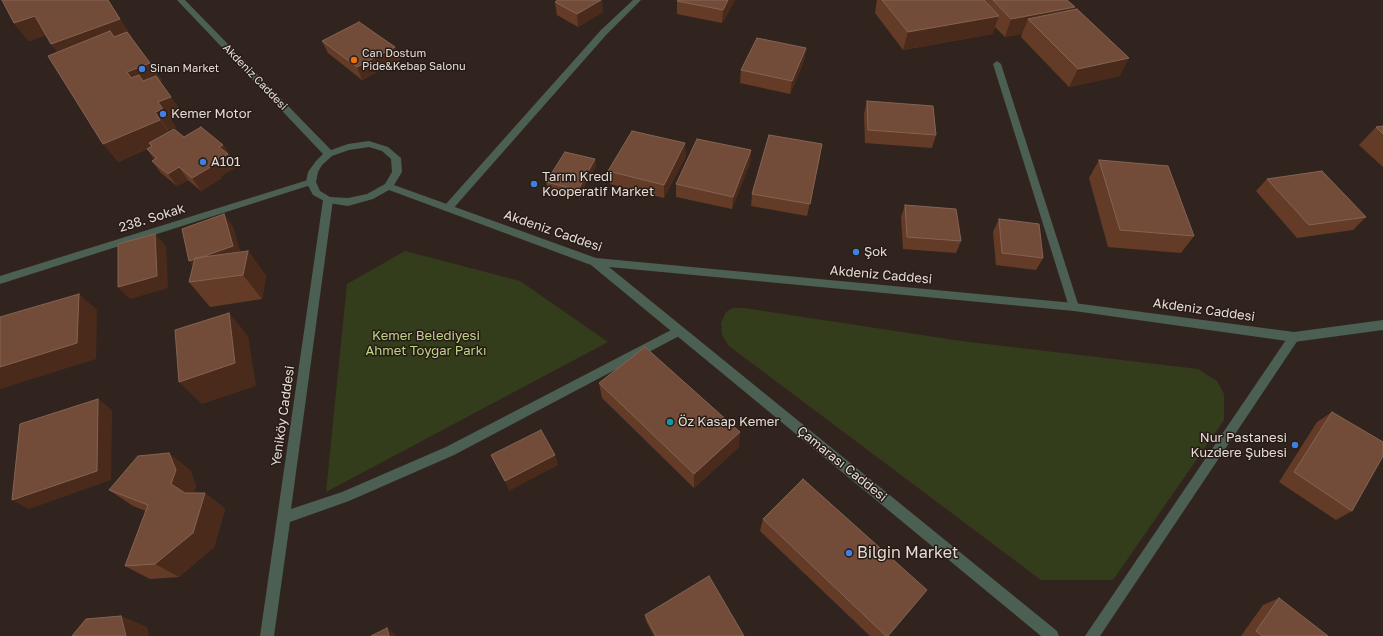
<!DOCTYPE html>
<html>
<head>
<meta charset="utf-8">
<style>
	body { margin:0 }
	canvas { display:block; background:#31241e }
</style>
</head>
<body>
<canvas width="1383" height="636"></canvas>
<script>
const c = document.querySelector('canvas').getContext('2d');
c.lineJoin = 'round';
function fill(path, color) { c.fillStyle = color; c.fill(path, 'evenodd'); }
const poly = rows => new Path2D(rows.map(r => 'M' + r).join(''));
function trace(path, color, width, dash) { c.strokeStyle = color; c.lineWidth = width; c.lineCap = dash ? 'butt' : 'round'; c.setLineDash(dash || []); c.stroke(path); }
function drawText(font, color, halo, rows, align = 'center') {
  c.font = font + ' "Golos Text",sans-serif'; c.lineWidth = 3; c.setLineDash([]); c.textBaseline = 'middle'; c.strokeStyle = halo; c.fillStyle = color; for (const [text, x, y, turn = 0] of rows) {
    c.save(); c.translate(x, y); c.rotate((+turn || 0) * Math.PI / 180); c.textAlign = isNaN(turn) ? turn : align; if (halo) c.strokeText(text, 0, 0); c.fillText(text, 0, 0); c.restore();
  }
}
fill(poly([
	[405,251,520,281,608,342,326,492,347,284],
	[733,308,744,308,961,341,1198,369,1217,381,1224,394,1224,420,1113,580,1041,580,729,346,722,335,721,323,726,312]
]), '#333c1b');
fill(poly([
	[633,0,641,0,607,34,451,211,445,211,443,208,445,205,601,30,633,0]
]), '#4b5f52');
fill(poly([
	[997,61,1001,64,1079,307,1078,310,1074,311,1070,310,1069,307,993,64,997,61],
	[311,179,316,182,314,184,0,284,0,276,311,179],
	[328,197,333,200,291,509,342,492,446,447,675,328,679,326,683,328,685,331,683,334,454,455,349,501,290,522,274,636,260,636,323,200,328,197],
	[1294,332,1298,334,1300,337,1298,340,1100,636,1085,636,1290,334,1294,332]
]), '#4b5f52');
fill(poly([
	[177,0,185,0,331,150,348,144,369,141,388,147,401,158,402,172,394,185,596,258,1074,303,1294,332,1383,320,1383,330,1294,342,1074,311,609,267,1057,631,1059,636,1041,636,591,265,389,190,373,199,348,206,328,203,313,195,306,182,308,172,316,161,323,154,177,0],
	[369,147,382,151,391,159,392,172,385,184,367,194,348,198,330,197,320,191,316,182,318,172,322,165,332,156,349,150,369,147]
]), '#4b5f52');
fill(poly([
	[735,0,722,23,677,14,677,1],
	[877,0,1067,0,1075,7,1074,10,1120,76,1069,87,1021,37,1022,34,1005,37,995,27,992,34,903,50,875,13],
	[555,2,603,12,578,27,557,15],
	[14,23,132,37,131,38,150,63,162,81,160,82,183,114,171,120,176,127,168,130,169,132,184,137,223,145,231,157,230,158,236,167,221,176,222,178,201,191,188,180,177,186,161,173,152,161,154,159,147,149,118,162,58,52,51,44,46,35,29,41],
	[322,41,395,47,400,60,362,80,328,53],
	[806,48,804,61,790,94,740,83,741,70],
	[867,101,936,135,932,148,865,143,864,114],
	[1383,126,1383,167,1359,145,1376,127],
	[751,150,750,163,732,209,676,197,676,184],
	[686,156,664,198,610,184,608,171],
	[820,157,807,216,751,206,752,194],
	[595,159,596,166,579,196,548,189,546,182],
	[1099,160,1194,236,1181,253,1108,247,1089,178],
	[1267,179,1366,217,1353,230,1297,238,1256,191],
	[905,205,961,241,956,253,903,249,901,217],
	[999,219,1043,258,1036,270,996,265,993,232],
	[233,227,240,252,248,251,266,276,262,299,210,307,189,282],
	[599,383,739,447,694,488,602,398],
	[1332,412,1352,511,1336,520,1279,482,1317,422],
	[190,470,196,486,194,493,205,493,225,509,214,547,179,577,150,579,125,566,146,511,133,506,109,490],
	[763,519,888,636,870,636,760,531],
	[1279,598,1328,636,1241,636,1263,605],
	[645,615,744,636,654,636,646,621]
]), '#643b26');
fill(poly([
	[108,0,132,37,65,62,51,44],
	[601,0,602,0,603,12,578,27,577,14],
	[728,0,735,0,722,23,723,10],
	[1075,7,1067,25,1028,19,1022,34,1005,37,1011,19],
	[35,16,49,34,29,41,14,23],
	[999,16,992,34,903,50,908,32],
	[395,47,400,60,362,80,357,67],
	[806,48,804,61,790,94,792,81],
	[1129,58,1120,76,1069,87,1078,69],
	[150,63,162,81,140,90,144,96,127,72],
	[171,97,183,114,171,120,176,127,168,130,155,112,158,102],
	[160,120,173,138,149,143,151,147,118,162,103,144],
	[685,143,686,156,664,198,664,185],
	[223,145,231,157,230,158,236,167,221,176,222,178,201,191,192,178,212,164,219,147],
	[751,150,750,163,732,209,733,197],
	[595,159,596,166,579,196,578,190],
	[179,167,188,180,177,186,168,174],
	[224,214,233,227,242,258,199,273,189,261],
	[155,234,166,246,168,288,130,299,118,287],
	[248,251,266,276,262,299,243,275],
	[79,294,97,310,96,359,0,389,0,367],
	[229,313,248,336,256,386,202,404,179,382],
	[98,399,112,410,111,480,29,509,12,500],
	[740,432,739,447,694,488,694,474],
	[169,453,190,470,196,486,192,500,171,484],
	[555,455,558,465,509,491,505,481],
	[205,493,225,509,214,547,179,577,155,564],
	[121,616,147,627,149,636,126,636],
	[387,628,396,635,396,636,389,636]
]), '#4a2b1b');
const building = poly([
	[2,0,108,0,120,19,51,44,35,16,14,23,2,0],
	[558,0,601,0,577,14,555,2,558,0],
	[678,0,728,0,723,10,677,1,678,0],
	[882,0,984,0,999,16,908,32,882,0],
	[993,0,1067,0,1075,7,1011,19,993,0],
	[1077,9,1129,58,1078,69,1028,19,1077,9],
	[359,22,395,47,357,67,322,41,359,22],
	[110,31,114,37,127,32,150,63,127,72,131,78,139,75,143,81,156,76,171,97,158,102,163,109,155,112,160,120,103,144,48,56,110,31],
	[757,38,806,48,792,81,741,70,757,38],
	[867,101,933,106,936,135,868,130,867,101],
	[1383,126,1383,134,1376,127,1383,126],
	[201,127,223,145,219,147,228,154,212,164,214,165,192,178,179,167,168,174,152,161,157,158,147,149,152,146,149,143,174,129,184,137,201,127],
	[632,131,685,143,664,185,608,171,632,131],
	[769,135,822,144,810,204,752,194,769,135],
	[697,139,751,150,733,197,676,184,697,139],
	[565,152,595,159,578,190,546,182,565,152],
	[1099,160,1168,166,1194,236,1120,230,1099,160],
	[1322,171,1366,217,1309,225,1267,179,1322,171],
	[905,205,956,209,961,241,907,237,905,205],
	[224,214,233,246,199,258,195,258,195,259,189,261,182,229,224,214],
	[999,219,1039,224,1043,258,1002,253,999,219],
	[155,234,157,276,118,287,118,244,155,234],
	[248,251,243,275,189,282,195,258,248,251],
	[79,294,77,343,0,367,0,317,79,294],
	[229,313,235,363,179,382,175,330,229,313],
	[645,347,740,432,694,474,599,383,645,347],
	[98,399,97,471,12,500,20,424,98,399],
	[1332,412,1383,442,1383,456,1352,511,1294,472,1332,412],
	[541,430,555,455,505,481,491,455,541,430],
	[169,453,176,470,171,484,185,493,205,493,193,533,155,564,125,566,148,505,109,490,138,456,169,453],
	[803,479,927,590,888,636,886,636,763,519,803,479],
	[709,576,744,636,656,636,645,615,709,576],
	[1279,598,1328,636,1262,636,1256,631,1279,598],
	[121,616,126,636,72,636,86,619,121,616],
	[387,628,389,636,371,636,387,628]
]);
fill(building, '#724c39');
trace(building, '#846352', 1);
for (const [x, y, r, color] of [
	[354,60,4,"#e8710a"],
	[142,69,4,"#3f7fe0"],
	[163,114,4,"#3f7fe0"],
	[203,162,4,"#3f7fe0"],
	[534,184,4,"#3f7fe0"],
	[856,252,4,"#3f7fe0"],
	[670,422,4,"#0f9aa8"],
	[1295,445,4,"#3f7fe0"],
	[849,553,4,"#3f7fe0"]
]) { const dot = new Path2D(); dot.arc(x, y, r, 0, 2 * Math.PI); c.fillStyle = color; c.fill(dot); trace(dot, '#271b15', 1.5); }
drawText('11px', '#e5dcd7', '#271b15', [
	["Can Dostum",362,54],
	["Pide&Kebap Salonu",362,67],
	["Sinan Market",150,69]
], 'left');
drawText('11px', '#e5dcd7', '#271b15', [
	["Akdeniz Caddesi",255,77,46]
]);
drawText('13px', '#e5dcd7', '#271b15', [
	["Kemer Motor",171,114],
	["A101",211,162],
	["Tarım Kredi",542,177],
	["Kooperatif Market",542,192],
	["Şok",864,252],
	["Öz Kasap Kemer",678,422],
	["Nur Pastanesi",1287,438,"right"],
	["Kuzdere Şubesi",1287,453,"right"]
], 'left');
drawText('13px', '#e5dcd7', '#271b15', [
	["238. Sokak",152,218,-17],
	["Akdeniz Caddesi",553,231,19],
	["Akdeniz Caddesi",881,275,5],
	["Akdeniz Caddesi",1204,310,8],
	["Yeniköy Caddesi",283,416,-82],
	["Çamarası Caddesi",842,464,39]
]);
drawText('13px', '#bdd388', '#271b15', [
	["Kemer Belediyesi",426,336],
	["Ahmet Toygar Parkı",426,351]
]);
drawText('16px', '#e5dcd7', '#271b15', [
	["Bilgin Market",857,553]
], 'left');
</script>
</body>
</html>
